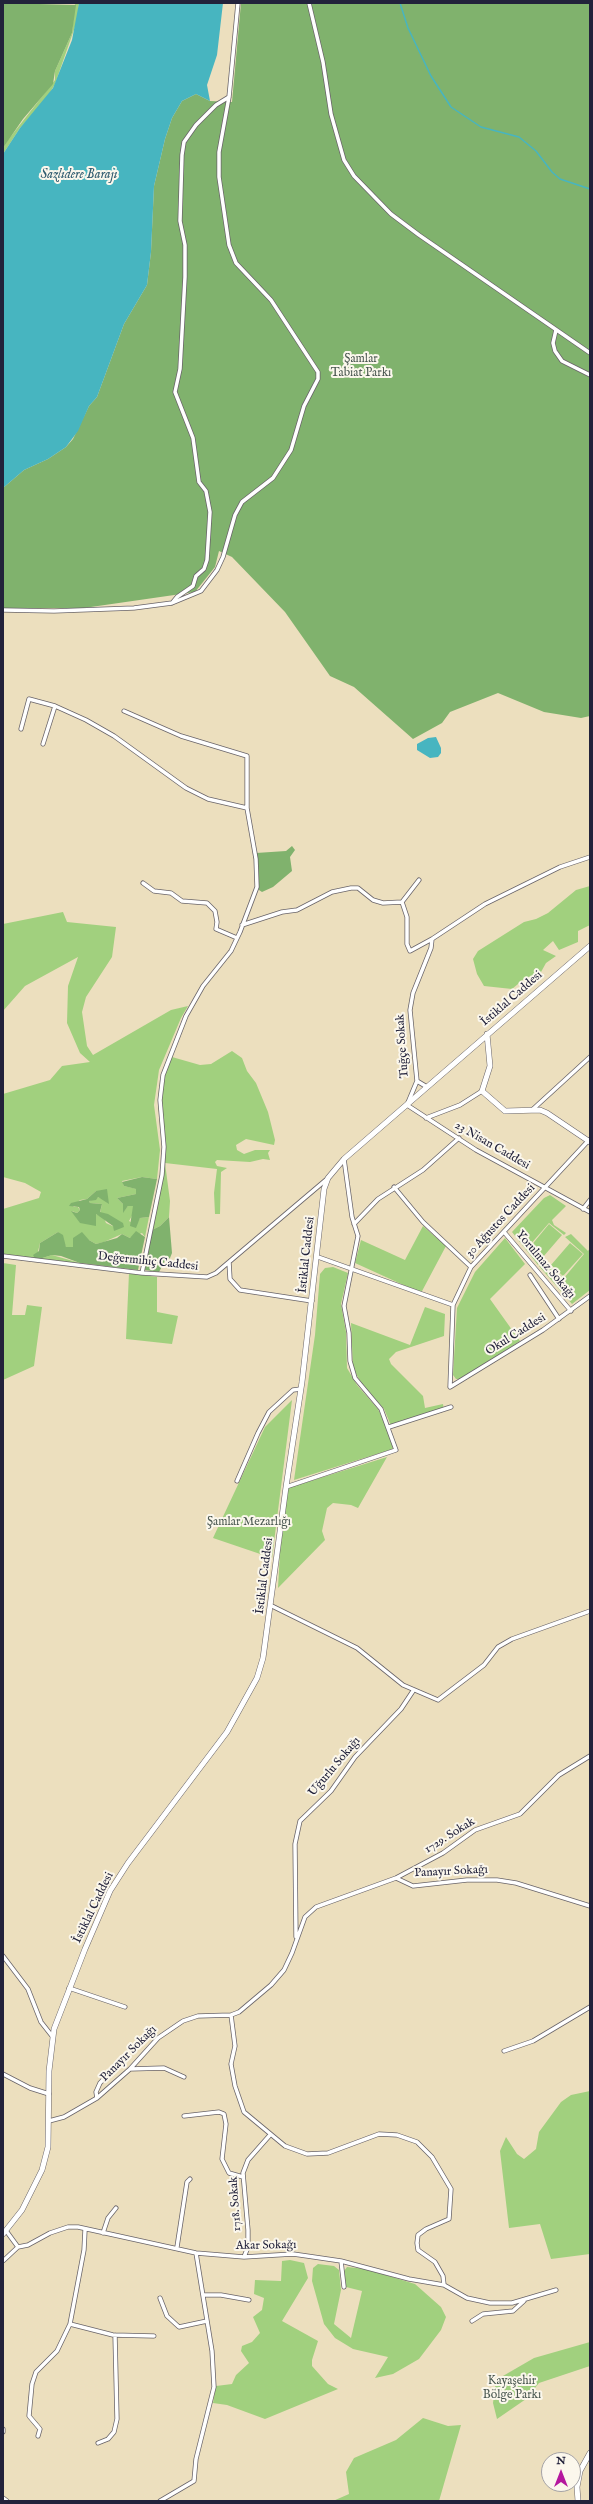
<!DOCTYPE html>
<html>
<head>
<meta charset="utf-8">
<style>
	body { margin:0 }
	#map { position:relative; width:593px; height:2504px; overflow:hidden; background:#ecdfbe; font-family:"IM FELL English",serif }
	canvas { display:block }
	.frame { position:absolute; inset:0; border:4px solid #22223b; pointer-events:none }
	.north { position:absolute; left:541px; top:2452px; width:40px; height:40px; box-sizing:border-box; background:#fbf7ec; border:1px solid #a4a2a5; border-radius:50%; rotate:0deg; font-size:11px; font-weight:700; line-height:16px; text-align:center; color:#22223b }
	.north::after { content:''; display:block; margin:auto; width:14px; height:18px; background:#b5179e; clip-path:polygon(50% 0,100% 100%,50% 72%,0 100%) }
</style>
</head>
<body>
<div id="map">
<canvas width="593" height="2504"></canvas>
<div class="frame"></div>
<div class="north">N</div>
</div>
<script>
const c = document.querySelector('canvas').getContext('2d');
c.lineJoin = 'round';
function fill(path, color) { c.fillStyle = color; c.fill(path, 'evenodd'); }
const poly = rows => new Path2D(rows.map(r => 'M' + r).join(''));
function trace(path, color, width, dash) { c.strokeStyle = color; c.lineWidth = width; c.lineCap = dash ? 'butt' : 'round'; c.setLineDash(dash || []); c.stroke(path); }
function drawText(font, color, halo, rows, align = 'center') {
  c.font = font + ' "IM FELL English",serif'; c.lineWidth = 4; c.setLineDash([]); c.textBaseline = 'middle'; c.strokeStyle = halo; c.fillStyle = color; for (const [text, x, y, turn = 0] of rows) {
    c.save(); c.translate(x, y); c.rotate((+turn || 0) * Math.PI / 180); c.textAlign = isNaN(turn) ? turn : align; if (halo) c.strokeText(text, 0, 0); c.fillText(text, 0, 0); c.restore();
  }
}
fill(poly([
	[75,3,79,3,77,21,55,84,47,98,20,128,3,154,3,148,8,140,55,80,55,71,72,33],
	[590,886,590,925,578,931,578,942,559,950,553,941,543,950,556,956,546,963,541,972,524,979,512,989,484,986,477,974,473,959,478,951,524,922,536,919,548,913,576,890],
	[63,912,67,922,116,927,112,957,86,997,82,1012,87,1046,93,1055,171,1010,188,1006,181,1018,159,1070,154,1105,160,1150,157,1179,142,1177,122,1181,124,1186,137,1189,136,1194,117,1198,123,1204,123,1212,128,1206,133,1206,133,1214,129,1221,136,1225,140,1218,149,1217,145,1237,142,1233,130,1238,122,1234,104,1242,96,1244,89,1240,73,1247,66,1247,58,1232,40,1243,36,1260,52,1255,80,1263,3,1258,3,1209,39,1198,41,1192,25,1183,3,1177,3,1094,50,1080,62,1066,90,1062,80,1053,67,1023,68,986,78,957,25,986,3,1011,3,924],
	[96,1191,105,1200,98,1197,89,1201,90,1203,102,1204,100,1213,119,1229,106,1223,104,1218,96,1214,95,1220,89,1223,81,1223,72,1211,77,1213,80,1210,78,1207,73,1207,80,1200,87,1199],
	[232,1051,242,1058,247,1071,256,1083,268,1112,275,1140,274,1145,246,1139,236,1145,237,1150,244,1154,255,1150,270,1150,268,1153,270,1160,263,1159,250,1162,217,1160,215,1162,217,1166,227,1168,221,1172,220,1214,215,1214,214,1193,217,1169,165,1163,170,1201,169,1217,160,1226,150,1231,163,1166,162,1131,158,1106,164,1069,172,1057,200,1065,211,1064],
	[550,1195,566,1206,552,1220,554,1225,566,1233,564,1235,549,1223,529,1246,543,1259,538,1265,512,1232,544,1198],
	[549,1224,562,1235,543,1257,530,1247],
	[423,1226,446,1246,421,1293,355,1263,361,1240,405,1260],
	[571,1234,588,1251,590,1248,590,1290,572,1304,539,1266,544,1261,564,1278,584,1254,565,1237],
	[505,1238,525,1264,490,1299,520,1341,462,1379,456,1379,453,1375,457,1308,475,1272],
	[570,1243,583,1254,563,1276,551,1265],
	[3,1263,16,1265,12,1315,25,1315,27,1305,42,1307,34,1366,3,1380],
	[333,1267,348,1273,341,1304,346,1332,347,1368,357,1385,378,1409,389,1432,393,1449,294,1480,315,1335,320,1274,325,1268],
	[129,1273,157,1277,157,1312,178,1316,172,1344,126,1339],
	[425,1307,445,1314,444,1336,396,1352,389,1359,391,1364,423,1396,425,1408,443,1404,444,1411,392,1428,384,1409,361,1383,353,1368,351,1323,410,1345],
	[292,1400,272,1558,213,1538,265,1427],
	[387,1457,358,1508,351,1505,333,1503,327,1508,322,1531,325,1540,278,1588,280,1551,288,1488],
	[590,2091,590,2254,551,2259,540,2224,509,2228,500,2151,506,2137,517,2154,524,2159,536,2149,539,2132,561,2102,571,2095],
	[290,2260,304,2263,308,2278,282,2321,318,2341,312,2360,312,2366,328,2384,338,2389,265,2419,227,2405,213,2403,216,2386,232,2384,236,2375,249,2363,241,2351,242,2346,252,2342,260,2333,253,2317,262,2310,264,2298,254,2294,255,2280,281,2281,282,2261],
	[318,2264,334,2266,339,2270,341,2290,334,2324,351,2338,362,2291,346,2287,344,2271,347,2267,366,2269,415,2284,441,2307,446,2317,441,2330,419,2359,393,2374,375,2378,388,2357,353,2349,335,2338,324,2324,312,2281,313,2268],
	[590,2342,590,2366,539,2383,526,2399,497,2419,493,2403,496,2380,534,2358],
	[423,2418,448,2426,461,2425,439,2501,333,2501,349,2494,346,2472,354,2458,396,2440]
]), '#a1d07e');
fill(poly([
	[3,3,76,5,72,33,55,71,53,84,23,119,3,148],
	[241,3,590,3,590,716,581,718,544,712,498,693,450,712,442,723,413,739,354,687,330,676,285,612,232,557,219,551,215,567,195,592,84,608,3,608,3,488,24,470,48,459,66,447,73,439,89,406,97,397,124,324,147,285,151,252,154,186,165,139,172,118,182,101,196,94,210,101,232,102],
	[292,846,295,850,290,857,292,871,273,887,262,892,259,890,256,853,286,851],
	[142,1177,157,1179,149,1217,140,1218,136,1228,130,1226,133,1206,128,1206,123,1213,123,1204,117,1198,136,1194,136,1189,124,1186,122,1182],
	[107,1189,109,1204,98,1197,96,1200,89,1201,90,1203,102,1204,100,1212,108,1214,123,1223,124,1227,114,1231,113,1226,96,1214,96,1226,80,1223,71,1211,77,1213,80,1210,79,1207,69,1206,71,1203,87,1199,96,1191],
	[169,1217,172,1253,170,1258,165,1261,159,1272,145,1270,150,1231,160,1226],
	[136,1231,145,1237,138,1270,80,1263,61,1256,52,1255,36,1260,33,1255,39,1251,40,1243,58,1232,63,1235,66,1247,73,1247,73,1238,82,1232,89,1240,96,1244,117,1238,122,1234,130,1238]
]), '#80b26d');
fill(poly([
	[79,3,223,3,217,55,207,85,210,101,196,94,182,101,172,118,165,139,154,186,151,252,147,285,124,324,97,397,89,406,78,431,66,447,48,459,24,470,3,488,3,154,20,128,53,88,72,40],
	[436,737,441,748,441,753,438,757,430,758,417,750,417,744,428,738]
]), '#47b5c0');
trace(poly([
	[400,3,408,28,431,76,451,107,481,127,519,137,536,151,552,172,560,179,590,189]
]), '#47b5c0', 1.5);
const street = poly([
	[309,3,323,62,331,114,344,160,354,176,391,214,419,235,590,353],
	[556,330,553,343,555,351,562,361,590,375],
	[172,603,177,597,193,586,196,576,204,569,207,560,210,512,206,491,199,482,193,438,175,392,180,369,185,277,185,245,180,221,182,155,184,142,196,125,216,105,229,97],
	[3,610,54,611,134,608,172,603,201,591,217,570,223,557,235,515,242,502,273,478,291,450,304,406,318,379,318,372,271,300,236,263,229,245,219,177,219,152,229,97,238,3],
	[124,711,181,736,247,756,247,808,256,859,257,887,240,932,231,951,203,986,186,1016,163,1075,160,1100,164,1147,162,1175,142,1273],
	[21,729,29,699,55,706],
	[43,744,55,706,86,720,114,736,186,788,208,799,247,808],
	[143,883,154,891,171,893,182,901,207,903,215,911,217,922,216,929,237,938],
	[402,902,407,917,407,944,410,951,432,939,485,904,560,867,590,857],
	[242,925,282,912,297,910,332,892,351,888,358,888,373,900,383,903,402,902,419,880],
	[432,939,431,948,413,993,410,1010,417,1081,407,1105,476,1150,590,1212],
	[417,1081,427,1087],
	[532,1110,590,1057],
	[426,1118,460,1105,482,1091],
	[394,1187,423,1222,471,1267],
	[583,1209,590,1200],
	[354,1224,378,1199,423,1170,459,1138],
	[504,1232,571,1311],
	[3,1256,142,1273,207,1277,216,1273,327,1179],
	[318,1257,453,1305,471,1267,589,1140],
	[229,1262,230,1279,240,1290,312,1301],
	[530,1275,559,1319],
	[450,1387,543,1330,590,1296],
	[450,1387,453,1305],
	[389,1427,451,1407],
	[237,1481,258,1433,269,1412,293,1390,301,1389],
	[286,1487,396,1450,381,1409,355,1378,350,1361,349,1333,344,1306,358,1236,352,1217,344,1159],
	[272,1606,357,1648,403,1685,438,1700,484,1665,498,1647,512,1639,590,1611],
	[396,1878,413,1886,467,1880,497,1880,516,1883,590,1906],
	[296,1937,295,1844,300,1821,331,1791,355,1757,401,1709,413,1691],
	[3,1956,28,1989,41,2022,52,2036],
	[69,1988,125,2007],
	[231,2015,235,2046,231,2064,235,2086,244,2112,285,2146,307,2154,328,2153,379,2134,397,2135,417,2142,432,2157,451,2189,449,2219,426,2229,418,2235,417,2243,418,2250,435,2262,443,2276,444,2285],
	[504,2051,533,2041,590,2007],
	[130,2069,164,2068,184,2077],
	[3,2074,30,2088,49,2094],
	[97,2098,96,2092,100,2083,120,2062],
	[184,2116,219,2112,224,2114,226,2124,222,2159,229,2173,243,2177],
	[49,2121,64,2117,97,2098,130,2069,158,2038,183,2021,198,2016,231,2015,239,2012,271,1985,284,1970,292,1953,305,1917,316,1907,396,1878,443,1853,475,1830,520,1814,559,1775,590,1756],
	[7,2232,18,2247,28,2245,50,2233,68,2227,78,2227,196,2253,244,2257,293,2254,307,2256,341,2261,409,2279,444,2285,467,2298,490,2303,512,2303,556,2290],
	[103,2233,108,2218,116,2208],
	[177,2247,187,2182,190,2179],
	[244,2257,248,2247,248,2230,243,2173,248,2160,270,2135],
	[3,2261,18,2247],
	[341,2261,344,2287],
	[203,2295,221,2295,249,2300],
	[160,2298,167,2316,179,2327,207,2321],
	[472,2321,483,2314,513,2311,524,2301],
	[70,2324,113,2335,154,2336],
	[3,2429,3,2432],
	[38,2436,40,2429,29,2416,32,2384,36,2372,57,2351,70,2324,84,2250,85,2230],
	[98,2443,108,2439,114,2432,117,2419,115,2335],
	[3,2498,7,2501],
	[160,2501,194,2481,196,2459,214,2387,212,2351,196,2253]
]);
const secondary = poly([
	[487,1034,490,1066,482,1091,505,1111,540,1110,547,1113,590,1142],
	[3,2234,22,2210,42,2170,48,2147,49,2071,54,2029,85,1949,110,1891,128,1863,227,1732,257,1678,263,1658,286,1487,302,1382,324,1189,328,1178,344,1159,590,946],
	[578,2501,577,2487,580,2471,590,2453]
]);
trace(street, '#696469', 5);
trace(secondary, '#696469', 6);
trace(street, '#fff', 3.5);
trace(secondary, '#fff', 5);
drawText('12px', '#48564f', '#fbf7ec', [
	["Şamlar",361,360],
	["Tabiat Parkı",361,374],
	["Şamlar Mezarlığı",249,1523],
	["Kayaşehir",512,2382],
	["Bölge Parkı",512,2396]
]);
drawText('12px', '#22223b', '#fbf7ec', [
	["İstiklal Caddesi",512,999,-41],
	["Tuğçe Sokak",403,1046,-94],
	["23 Nisan Caddesi",492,1146,30],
	["30 Ağustos Caddesi",501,1221,-47],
	["İstiklal Caddesi",307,1255,-84],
	["Değermihiç Caddesi",148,1262,6],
	["Yorulmaz Sokağı",545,1265,50],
	["Okul Caddesi",516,1335,-32],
	["İstiklal Caddesi",265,1576,-83],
	["Uğurlu Sokağı",335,1767,-50],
	["1729. Sokak",450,1836,-32],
	["Panayır Sokağı",451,1872,-3],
	["İstiklal Caddesi",94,1908,-64],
	["Panayır Sokağı",129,2054,-45],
	["1718. Sokak",236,2204,-94],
	["Akar Sokağı",266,2246,-1]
]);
drawText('italic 13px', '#315d70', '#fbf7ec', [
	["Sazlıdere Barajı",79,175]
]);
</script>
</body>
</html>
